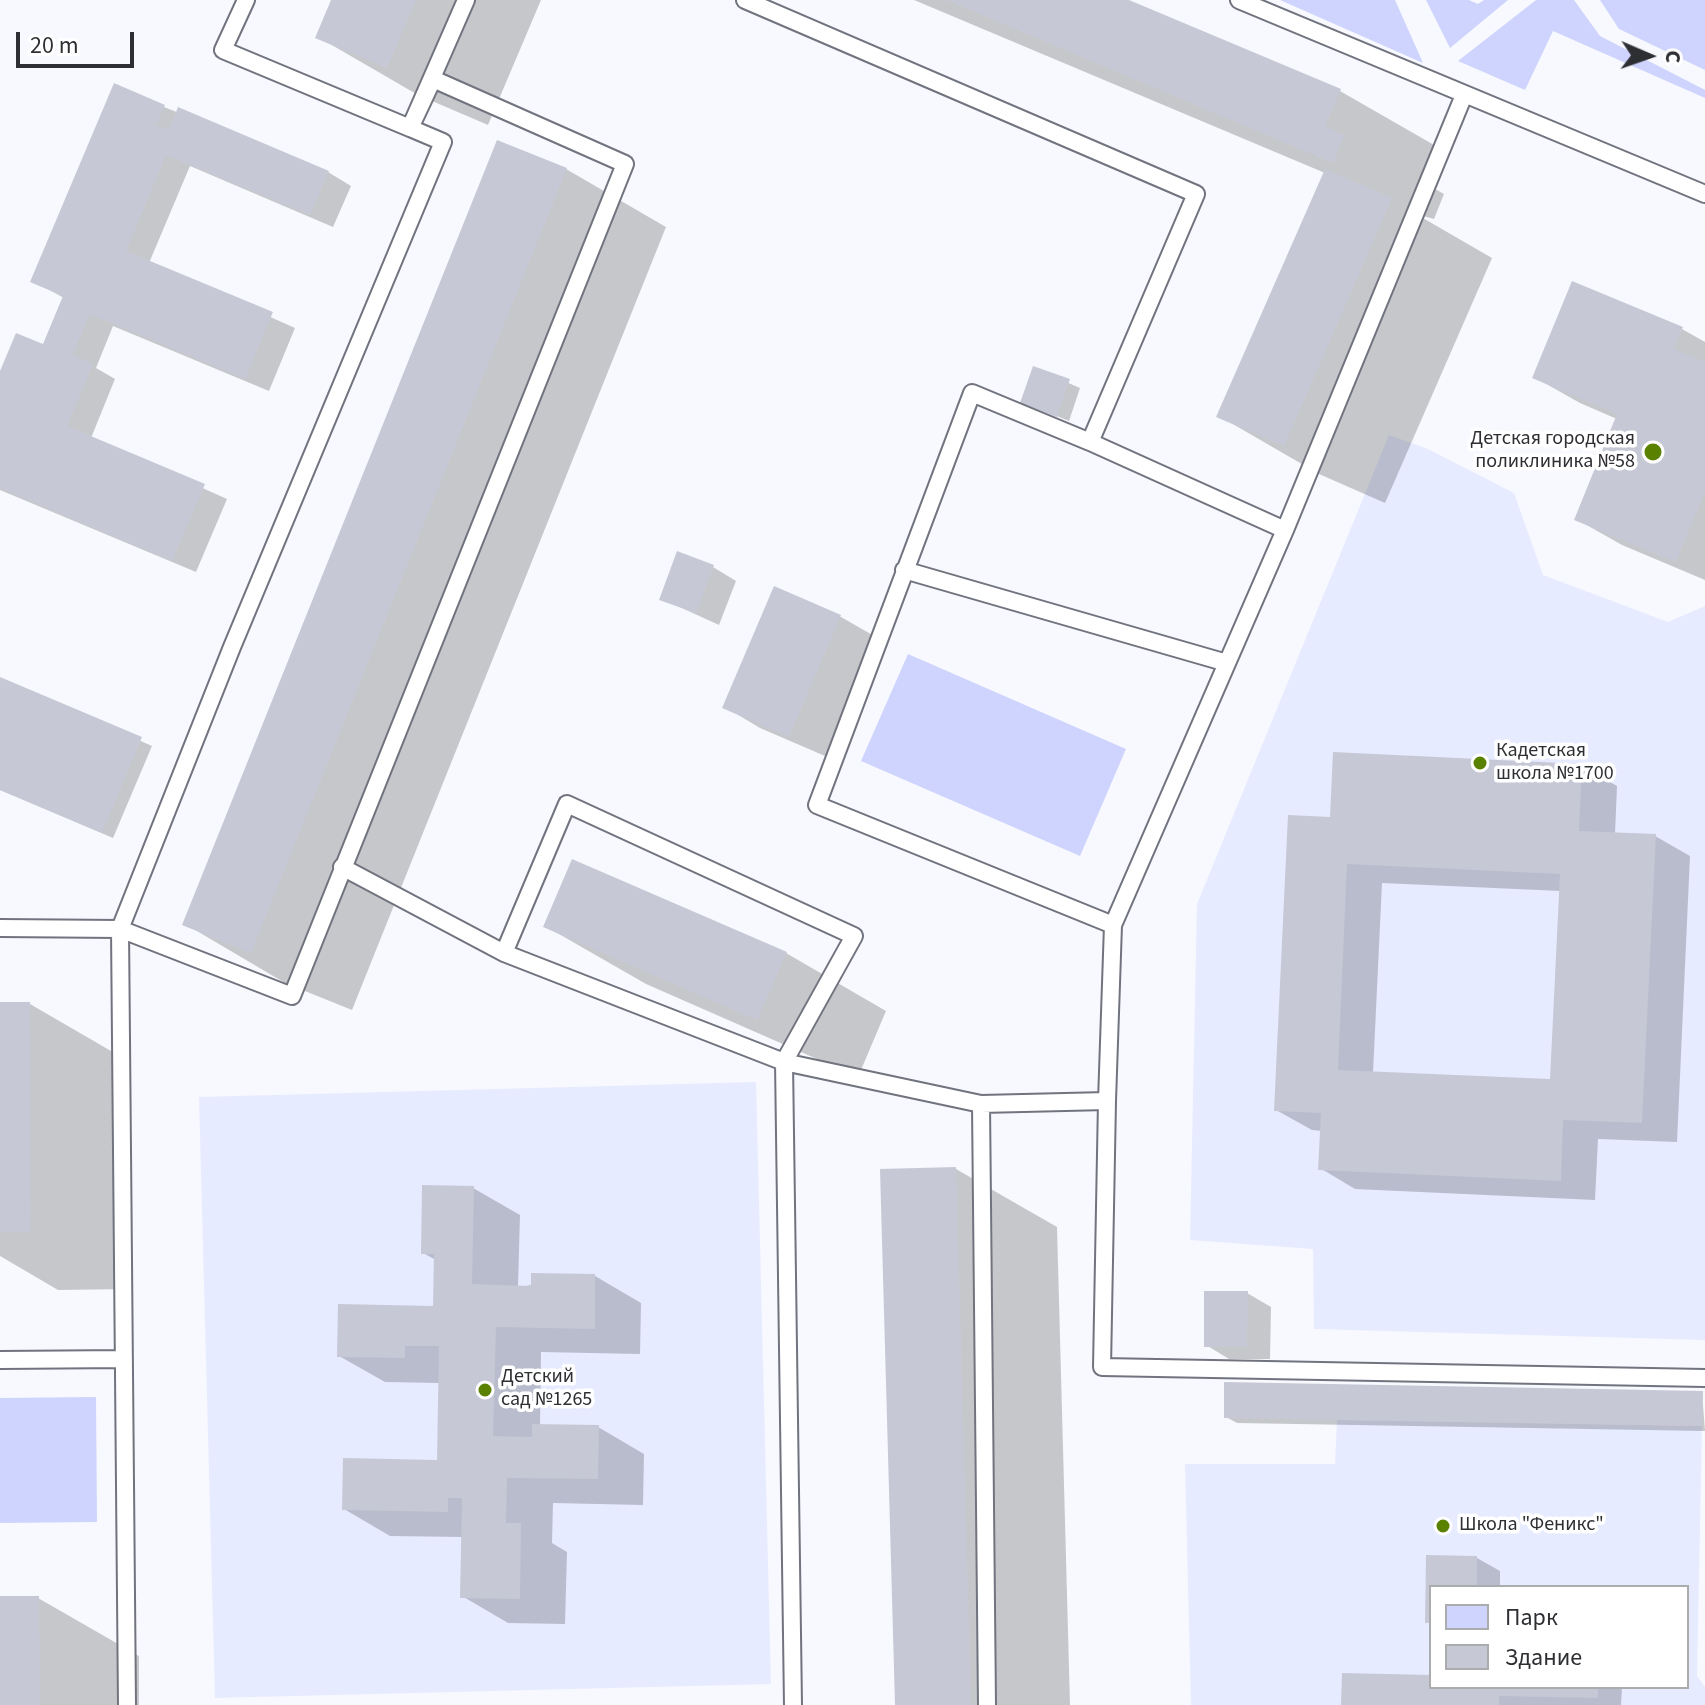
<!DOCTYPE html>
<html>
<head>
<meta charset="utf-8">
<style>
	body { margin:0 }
	#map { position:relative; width:1705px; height:1705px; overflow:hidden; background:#f8f9fe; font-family:"Source Sans 3",sans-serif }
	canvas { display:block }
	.legend { position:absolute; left:1429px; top:1585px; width:260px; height:104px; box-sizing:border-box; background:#fff; border:2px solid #abacad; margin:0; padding:10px 14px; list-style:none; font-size:24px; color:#2e2f33 }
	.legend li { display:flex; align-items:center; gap:16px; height:40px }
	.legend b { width:40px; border:2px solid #abacad }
	.north { position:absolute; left:1609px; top:16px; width:80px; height:80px; -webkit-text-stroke:6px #fff; paint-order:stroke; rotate:92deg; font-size:22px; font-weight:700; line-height:32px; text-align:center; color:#2e2f33 }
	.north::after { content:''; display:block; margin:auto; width:28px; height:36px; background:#2e2f33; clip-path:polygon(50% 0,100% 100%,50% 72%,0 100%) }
	.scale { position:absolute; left:16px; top:32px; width:118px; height:36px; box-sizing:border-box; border:4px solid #2e2f33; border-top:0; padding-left:10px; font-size:24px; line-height:28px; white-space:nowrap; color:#2e2f33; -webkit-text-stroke:6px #fff; paint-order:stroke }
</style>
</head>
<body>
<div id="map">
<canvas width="1705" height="1705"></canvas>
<ul class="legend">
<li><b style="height:22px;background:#ced4fd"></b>Парк</li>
<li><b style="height:22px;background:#c6c8d5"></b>Здание</li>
</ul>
<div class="north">С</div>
<div class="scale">20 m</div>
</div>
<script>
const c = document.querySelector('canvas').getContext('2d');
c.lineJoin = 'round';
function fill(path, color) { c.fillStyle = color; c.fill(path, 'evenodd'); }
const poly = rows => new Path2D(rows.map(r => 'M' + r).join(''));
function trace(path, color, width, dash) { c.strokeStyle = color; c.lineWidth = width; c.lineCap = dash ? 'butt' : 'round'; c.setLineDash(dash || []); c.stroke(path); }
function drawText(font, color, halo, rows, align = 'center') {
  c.font = font + ' "Source Sans 3",sans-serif'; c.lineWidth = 7; c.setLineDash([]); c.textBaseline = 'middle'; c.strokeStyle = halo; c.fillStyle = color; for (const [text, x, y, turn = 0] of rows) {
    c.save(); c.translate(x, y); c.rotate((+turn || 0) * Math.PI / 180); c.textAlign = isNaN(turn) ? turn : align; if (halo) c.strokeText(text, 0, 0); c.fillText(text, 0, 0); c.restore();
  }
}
fill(poly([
	[1389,435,1428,449,1514,493,1543,575,1668,622,1705,606,1705,1340,1314,1329,1313,1249,1190,1240,1197,904],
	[756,1082,771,1684,215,1698,199,1097],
	[1337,1420,1702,1426,1697,1676,1705,1687,1705,1705,1191,1705,1185,1464,1335,1464],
	[1431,1587,1687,1587,1687,1687,1431,1687]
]), '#e7ebff');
fill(poly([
	[1280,0,1395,0,1423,63],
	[1426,0,1469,0,1478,4,1484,0,1508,0,1450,48],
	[1536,0,1574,0,1600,36,1705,90,1705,98,1553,31,1525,90,1458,61],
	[1705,0,1705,70,1619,29,1600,0],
	[908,654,1126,749,1080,856,861,761],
	[96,1397,97,1522,0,1523,0,1398]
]), '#ced4fd');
fill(poly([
	[334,0,541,0,488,125,418,95,318,37],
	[914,0,1124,0,1340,91,1441,149,1426,184,1444,194,1434,219,1416,214,1492,258,1385,503,1319,474,1219,416,1325,173],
	[164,107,328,172,351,186,333,227,190,166,149,263,295,328,269,391,113,326,96,368,115,379,91,438,227,499,196,572,0,490,0,376,44,347,64,298,33,281],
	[566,169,666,227,352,1010,285,983,185,924],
	[1682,329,1705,342,1705,580,1622,545,1576,519,1617,419,1580,403,1534,377],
	[1034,368,1080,388,1069,421,1022,402],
	[713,567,736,581,719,625,662,599],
	[775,589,841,617,876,637,825,756,760,728,725,707],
	[0,679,152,746,113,838,0,790],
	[1582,766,1617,786,1615,834,1655,836,1690,856,1677,1142,1598,1139,1595,1200,1355,1189,1320,1168,1322,1131,1312,1130,1276,1110,1332,819],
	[1382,883,1561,891,1552,1081,1373,1073],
	[545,926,786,953,886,1011,858,1077,646,984],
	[0,1004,30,1004,130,1062,132,1289,58,1290,0,1256],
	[956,1169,1057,1227,1070,1705,897,1705],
	[473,1188,520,1215,518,1287,595,1276,641,1303,640,1354,541,1352,540,1426,598,1427,644,1454,643,1505,553,1503,552,1543,567,1552,565,1624,508,1623,462,1596,464,1537,390,1536,344,1509,439,1462,440,1383,385,1382,339,1356,435,1308,436,1260,423,1253],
	[1247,1293,1271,1307,1270,1359,1229,1359,1206,1345],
	[1702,1393,1705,1431,1237,1423,1226,1417],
	[1428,1557,1477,1558,1500,1571,1500,1587,1431,1587,1431,1624,1427,1622],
	[0,1598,38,1598,139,1656,139,1705,0,1705],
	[1431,1677,1431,1687,1622,1687,1621,1705,1343,1705]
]), '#0003');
fill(poly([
	[331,0,416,0,387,68,315,38],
	[947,0,1129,0,1341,89,1325,127,1344,135,1333,163],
	[114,83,165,105,156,125,169,130,178,107,329,171,310,215,166,155,126,251,273,312,245,379,90,314,72,355,93,364,67,426,205,484,172,561,0,488,0,371,16,333,43,344,63,296,30,282],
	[497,140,567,168,251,953,182,925],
	[1325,169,1392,198,1284,446,1216,417],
	[1572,281,1683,327,1673,349,1705,362,1705,491,1676,562,1574,520,1617,414,1532,378],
	[1033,366,1070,379,1057,417,1020,403],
	[677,551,714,565,696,613,659,600],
	[774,586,841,615,789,737,722,708],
	[0,677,142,737,102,833,0,790],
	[1333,752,1582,764,1579,831,1656,834,1642,1123,1563,1120,1561,1181,1318,1170,1321,1113,1274,1111,1288,815,1330,817],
	[1347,864,1560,874,1550,1079,1338,1070],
	[572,859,787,952,757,1020,543,927],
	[0,1002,30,1002,31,1232,0,1232],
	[956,1167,971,1705,895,1705,880,1169],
	[422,1185,474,1186,472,1284,531,1286,531,1273,595,1274,595,1329,496,1327,493,1436,532,1437,532,1424,599,1425,598,1479,507,1478,506,1523,521,1523,520,1599,460,1598,462,1498,448,1498,448,1512,342,1510,343,1458,437,1460,439,1346,405,1346,405,1358,337,1357,338,1304,433,1306,434,1254,421,1254],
	[1204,1291,1248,1291,1247,1347,1204,1347],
	[1224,1382,1703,1391,1702,1426,1224,1418],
	[1426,1555,1477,1556,1477,1587,1431,1587,1431,1623,1425,1623],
	[0,1596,39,1596,40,1705,0,1705],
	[1342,1673,1431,1675,1431,1687,1598,1687,1598,1698,1499,1696,1499,1705,1341,1705]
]), '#c6c8d5');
const lane = poly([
	[246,0,223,50,410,128,433,79,625,164,292,996,120,929,232,647,443,142,410,128,466,0],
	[745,0,1196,194,1090,442,1285,530],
	[1239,0,1705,194],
	[1090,442,972,393,817,805,1113,925],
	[904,570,1227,663],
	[342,867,504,953,784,1062,854,936,567,804,504,953],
	[0,928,120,929,127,1705],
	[1107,1101,1102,1367,1705,1378],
	[0,1360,124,1359],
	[793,1705,784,1062,981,1104],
	[987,1705,981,1104,1107,1101,1113,925,1285,530,1464,95]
]);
trace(lane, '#71737e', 20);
trace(lane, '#fff', 16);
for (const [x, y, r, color] of [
	[1653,452,10,"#5a8100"],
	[1480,763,8,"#5a8100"],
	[485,1390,8,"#5a8100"],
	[1443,1526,8,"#5a8100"]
]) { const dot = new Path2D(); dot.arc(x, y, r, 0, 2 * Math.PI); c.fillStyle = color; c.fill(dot); trace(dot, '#fff', 3); }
drawText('20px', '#2e2f33', '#fff', [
	["Детская городская",1635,440,"right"],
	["поликлиника №58",1635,463,"right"],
	["Кадетская",1496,752],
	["школа №1700",1496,775],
	["Детский",501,1378],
	["сад №1265",501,1401],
	["Школа \"Феникс\"",1459,1526]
], 'left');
</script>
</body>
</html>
